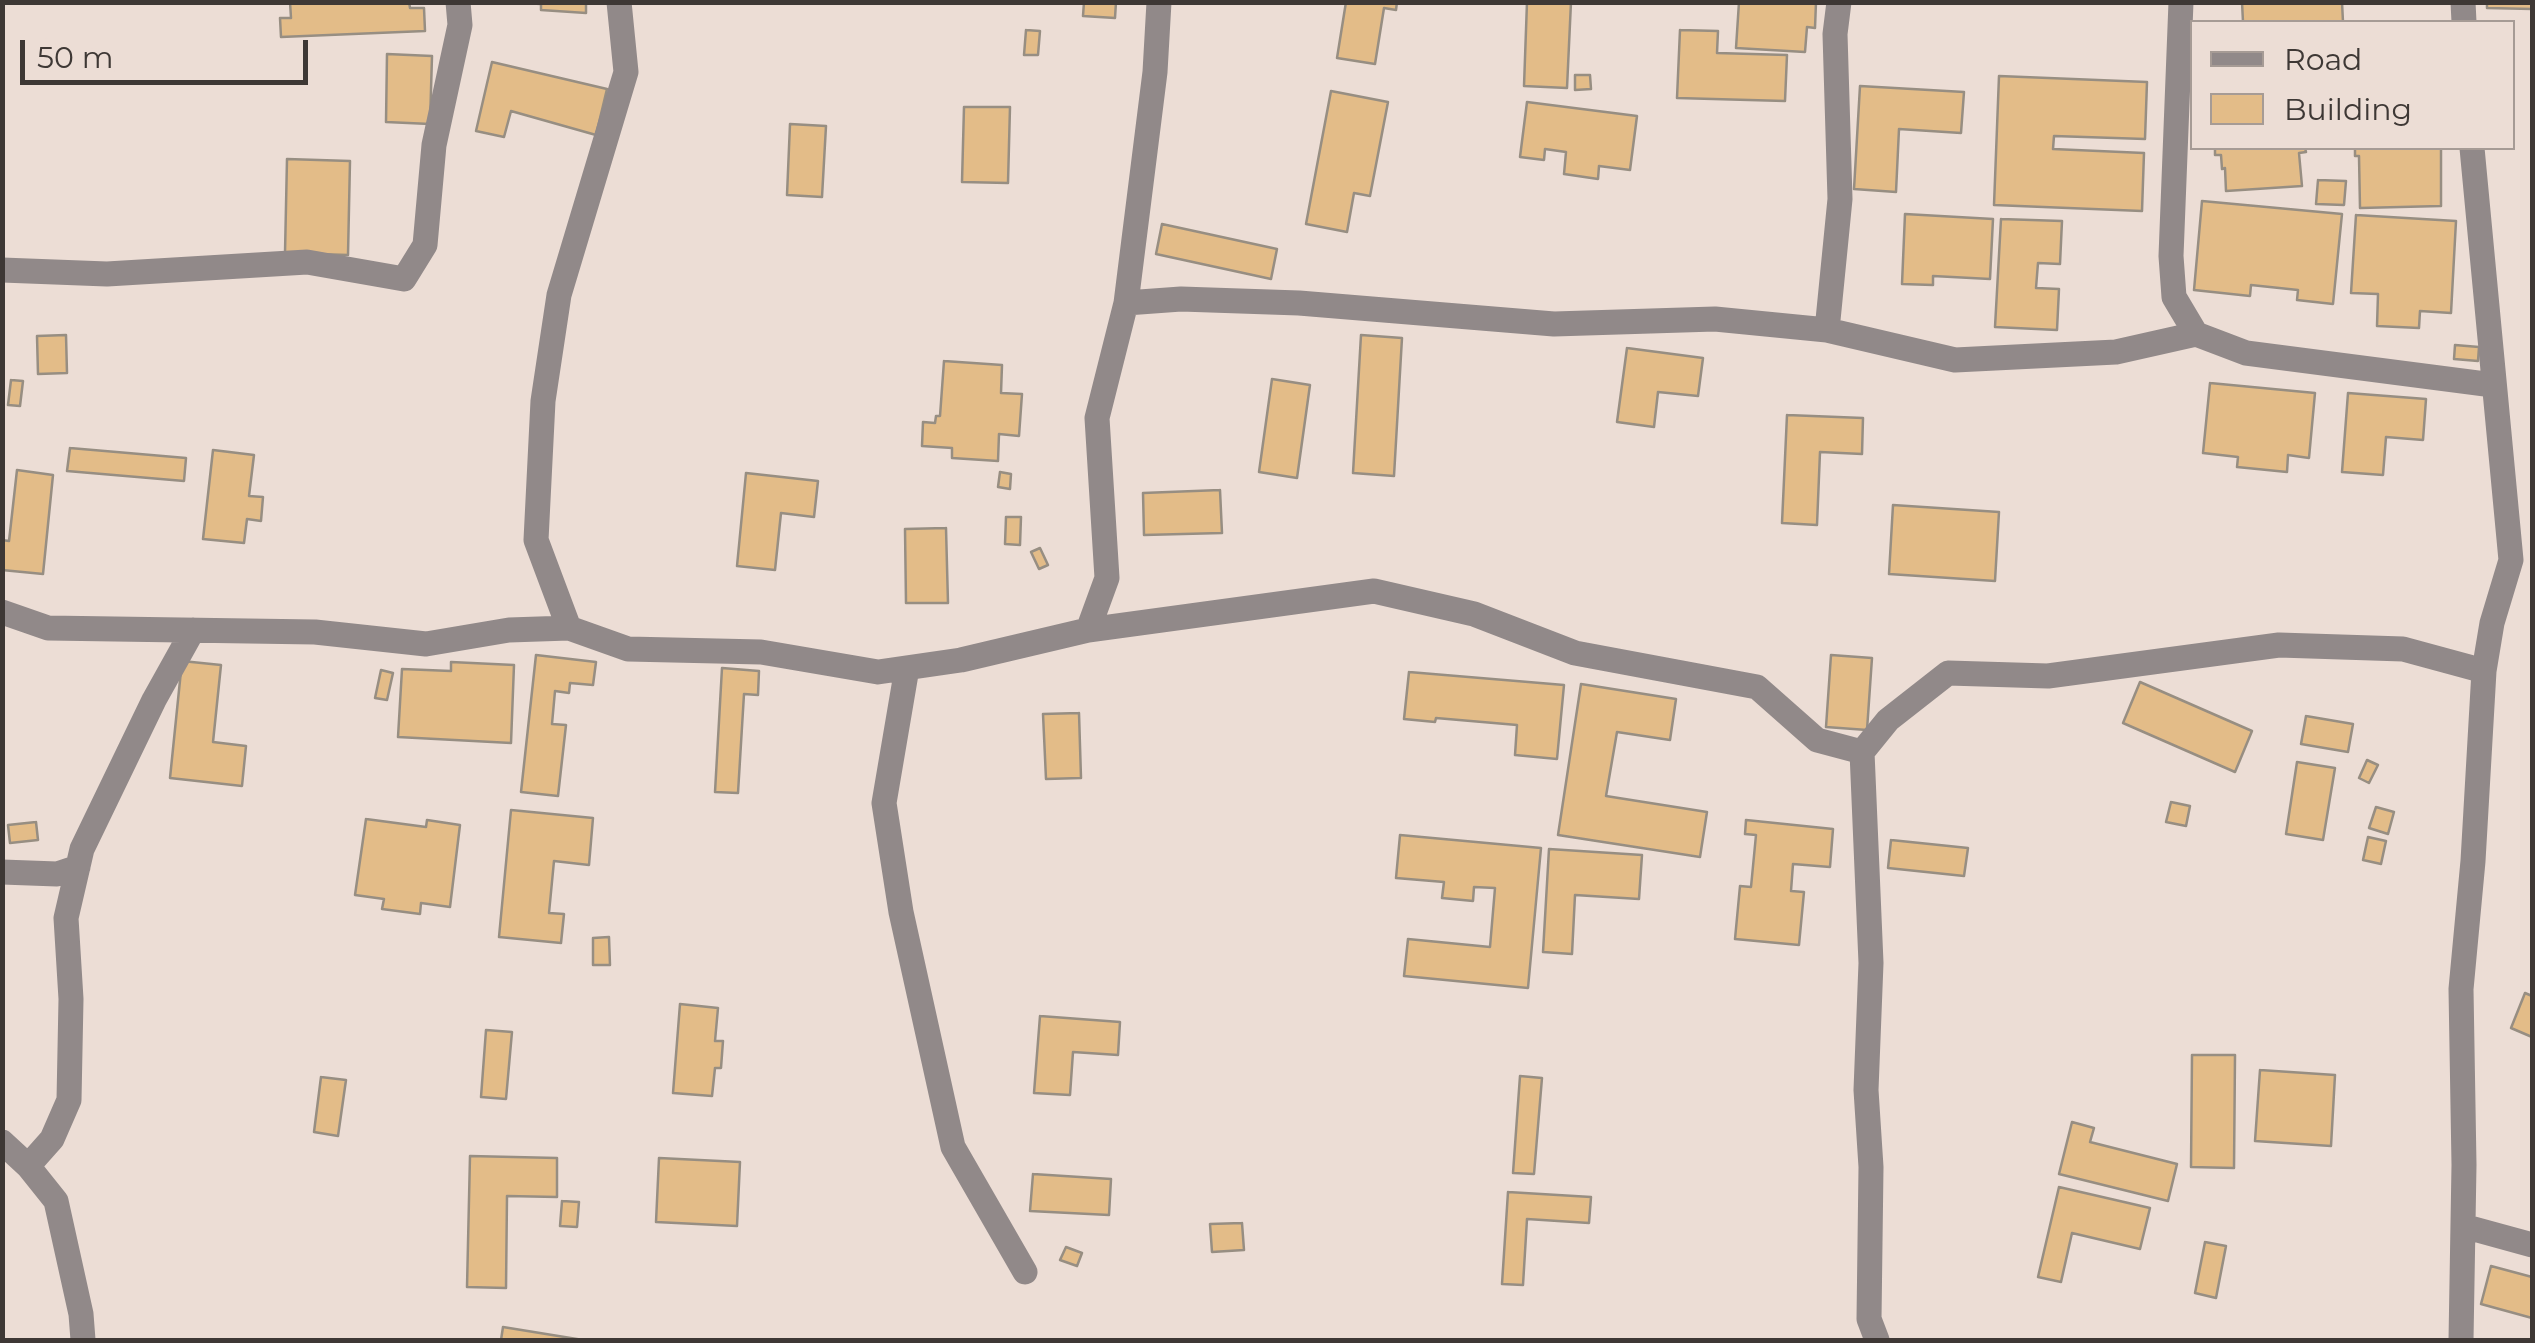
<!DOCTYPE html>
<html>
<head>
<meta charset="utf-8">
<style>
	body { margin:0 }
	#map { position:relative; width:2535px; height:1343px; overflow:hidden; background:#ecddd5; font-family:Montserrat,sans-serif }
	canvas { display:block }
	.frame { position:absolute; inset:0; border:5px solid #3e3835; pointer-events:none }
	.legend { position:absolute; left:2190px; top:20px; width:325px; height:130px; box-sizing:border-box; background:#ecddd5; border:2px solid #a69b95; margin:0; padding:12px 18px; list-style:none; font-size:30px; color:#3e3835 }
	.legend li { display:flex; align-items:center; gap:20px; height:50px }
	.legend b { width:50px; border:2px solid #a69b95 }
	.scale { position:absolute; left:20px; top:40px; width:288px; height:45px; box-sizing:border-box; border:5px solid #3e3835; border-top:0; padding-left:12px; font-size:30px; line-height:35px; white-space:nowrap; color:#3e3835; -webkit-text-stroke:8px #ecddd5; paint-order:stroke }
</style>
</head>
<body>
<div id="map">
<canvas width="2535" height="1343"></canvas>
<div class="frame"></div>
<ul class="legend">
<li><b style="height:12px;background:#918989"></b>Road</li>
<li><b style="height:28px;background:#e3bc88"></b>Building</li>
</ul>
<div class="scale">50 m</div>
</div>
<script>
const c = document.querySelector('canvas').getContext('2d');
c.lineJoin = 'round';
function fill(path, color) { c.fillStyle = color; c.fill(path, 'evenodd'); }
const poly = rows => new Path2D(rows.map(r => 'M' + r).join(''));
function trace(path, color, width, dash) { c.strokeStyle = color; c.lineWidth = width; c.lineCap = dash ? 'butt' : 'round'; c.setLineDash(dash || []); c.stroke(path); }
const building = poly([
	[290,2,409,2,410,8,424,8,425,31,281,37,280,18,291,18,290,2],
	[504,2,586,2,586,13,541,10,541,4,504,2],
	[1084,2,1116,2,1115,18,1083,16,1084,2],
	[1346,2,1397,2,1396,10,1384,8,1375,64,1337,58,1346,2],
	[1527,2,1571,2,1567,88,1524,86,1527,2],
	[1739,2,1816,2,1815,28,1807,27,1805,52,1736,48,1739,2],
	[2242,2,2342,2,2343,22,2243,22,2242,2],
	[2487,2,2532,2,2532,9,2487,8,2487,2],
	[1026,30,1040,31,1038,55,1024,55,1026,30],
	[1680,30,1718,31,1717,53,1787,55,1785,101,1677,98,1680,30],
	[387,54,432,56,430,124,386,122,387,54],
	[492,62,607,89,596,135,511,111,504,137,476,131,492,62],
	[1575,75,1590,75,1591,89,1575,90,1575,75],
	[1999,76,2147,82,2145,139,2054,136,2053,149,2144,153,2142,211,1994,205,1999,76],
	[1860,86,1964,92,1961,133,1899,129,1896,192,1854,189,1860,86],
	[1331,91,1388,102,1370,196,1354,193,1347,232,1306,224,1331,91],
	[1527,102,1637,116,1630,170,1599,166,1598,179,1564,174,1566,152,1545,149,1544,160,1520,157,1527,102],
	[964,107,1010,107,1008,183,962,182,964,107],
	[790,124,826,126,822,197,787,195,790,124],
	[2215,148,2305,148,2306,152,2299,153,2302,186,2226,191,2225,168,2222,169,2221,155,2215,155,2215,148],
	[2355,148,2441,148,2441,206,2360,208,2359,156,2355,156,2355,148],
	[287,159,350,161,348,255,285,253,287,159],
	[2318,180,2346,181,2344,205,2316,204,2318,180],
	[2202,201,2342,214,2333,304,2297,300,2298,290,2251,285,2250,296,2194,290,2202,201],
	[1905,214,1993,219,1990,279,1933,276,1933,285,1902,284,1905,214],
	[2356,215,2456,221,2451,313,2420,311,2419,328,2377,326,2378,294,2351,293,2356,215],
	[2001,219,2062,221,2060,264,2038,263,2036,288,2059,289,2057,330,1995,327,2001,219],
	[1162,224,1277,249,1271,279,1156,254,1162,224],
	[66,335,67,373,38,374,37,336,66,335],
	[1361,335,1402,338,1394,476,1353,473,1361,335],
	[2455,345,2479,347,2478,361,2454,359,2455,345],
	[1627,348,1703,358,1698,396,1658,392,1654,427,1617,422,1627,348],
	[944,361,1002,365,1001,393,1022,394,1019,436,999,434,998,461,952,458,952,448,922,446,923,422,935,423,936,416,940,416,944,361],
	[1272,379,1310,385,1297,478,1259,472,1272,379],
	[11,380,23,381,20,406,8,405,11,380],
	[2210,383,2315,393,2309,458,2288,455,2287,472,2237,467,2238,457,2203,453,2210,383],
	[2348,393,2426,399,2423,440,2386,437,2383,475,2342,472,2348,393],
	[1787,415,1863,418,1862,454,1820,452,1817,525,1782,523,1787,415],
	[70,448,186,458,184,481,67,471,70,448],
	[213,450,254,455,249,496,263,497,261,521,247,519,244,543,203,539,213,450],
	[17,470,53,475,43,574,2,570,2,540,9,541,17,470],
	[1000,472,1011,474,1010,489,998,487,1000,472],
	[746,473,818,481,814,517,781,513,775,570,737,566,746,473],
	[1220,490,1222,533,1144,535,1143,493,1220,490],
	[1893,505,1999,512,1995,581,1889,574,1893,505],
	[1006,517,1021,517,1020,545,1005,544,1006,517],
	[946,528,948,603,906,603,905,529,946,528],
	[1040,548,1048,565,1039,569,1031,552,1040,548],
	[536,655,596,662,593,685,570,683,569,693,555,691,552,724,566,725,558,796,521,792,536,655],
	[1831,655,1872,658,1867,730,1826,727,1831,655],
	[182,661,221,665,213,742,246,746,242,786,170,778,182,661],
	[451,662,514,665,511,743,398,737,402,669,451,671,451,662],
	[722,668,759,671,758,695,744,694,738,793,715,792,722,668],
	[381,670,393,673,387,700,375,698,381,670],
	[1409,672,1564,685,1557,759,1515,755,1517,725,1436,718,1435,722,1404,719,1409,672],
	[2140,682,2252,731,2235,772,2123,723,2140,682],
	[1581,684,1676,699,1670,740,1617,732,1606,796,1707,812,1700,857,1558,835,1581,684],
	[1079,713,1081,778,1046,779,1043,714,1079,713],
	[2306,716,2353,724,2348,752,2301,744,2306,716],
	[2367,760,2378,765,2369,783,2359,778,2367,760],
	[2297,762,2335,768,2323,840,2286,834,2297,762],
	[2171,802,2190,806,2186,826,2166,822,2171,802],
	[2376,807,2394,812,2388,834,2369,828,2376,807],
	[511,810,593,818,589,865,554,861,549,913,564,914,561,943,499,937,511,810],
	[366,819,426,827,427,820,460,825,450,907,421,903,420,914,382,909,384,899,355,895,366,819],
	[1746,820,1833,829,1830,867,1793,864,1791,891,1804,892,1799,945,1735,939,1740,886,1751,887,1756,835,1745,834,1746,820],
	[36,822,38,840,10,843,8,825,36,822],
	[1400,835,1541,848,1528,988,1404,976,1408,939,1490,947,1495,888,1474,887,1473,901,1442,898,1444,882,1396,878,1400,835],
	[2368,837,2386,841,2381,864,2363,860,2368,837],
	[1891,840,1968,848,1964,876,1888,868,1891,840],
	[1549,849,1642,855,1639,899,1575,895,1572,954,1543,952,1549,849],
	[609,937,610,965,593,965,593,938,609,937],
	[2525,993,2532,996,2532,1037,2511,1028,2525,993],
	[680,1004,718,1008,715,1041,723,1041,721,1068,715,1068,712,1096,673,1093,680,1004],
	[1040,1016,1120,1022,1118,1055,1073,1052,1070,1095,1034,1093,1040,1016],
	[486,1030,512,1032,506,1099,481,1097,486,1030],
	[2192,1055,2235,1055,2234,1168,2191,1167,2192,1055],
	[2260,1070,2335,1075,2331,1146,2255,1141,2260,1070],
	[1520,1076,1542,1078,1534,1174,1513,1173,1520,1076],
	[321,1077,346,1080,338,1136,314,1132,321,1077],
	[2072,1122,2094,1128,2090,1142,2177,1164,2168,1201,2059,1174,2072,1122],
	[470,1156,557,1158,557,1197,507,1196,506,1288,467,1287,470,1156],
	[659,1158,740,1162,737,1226,656,1222,659,1158],
	[1033,1174,1111,1179,1109,1215,1030,1211,1033,1174],
	[2059,1187,2150,1208,2140,1249,2072,1233,2061,1282,2038,1277,2059,1187],
	[1508,1192,1591,1197,1589,1223,1527,1219,1523,1285,1502,1284,1508,1192],
	[562,1201,579,1202,577,1227,560,1226,562,1201],
	[1242,1223,1244,1250,1212,1252,1210,1224,1242,1223],
	[2205,1242,2226,1246,2216,1298,2195,1293,2205,1242],
	[1066,1247,1082,1253,1077,1266,1060,1260,1066,1247],
	[2491,1266,2532,1277,2532,1318,2481,1304,2491,1266],
	[503,1327,583,1340,501,1340,503,1327]
]);
fill(building, '#e3bc88');
trace(building, '#978e82', 2.5);
trace(poly([
	[2181,2,2171,256,2174,297,2196,334,2246,353,2493,385],
	[2463,2,2464,22],
	[2,270,107,274,307,262,404,279,425,245,434,145,460,25,458,2],
	[1126,303,1181,299,1299,303,1554,324,1715,319,1827,330,1955,360,2116,352,2196,334],
	[1827,330,1840,199,1835,34,1839,2],
	[2,612,48,628,315,632,426,644,509,630,569,628,628,649,761,652,878,672,961,660,1088,630,1374,591,1474,614,1575,653,1757,687,1817,740,1862,752,1888,720,1948,673,2048,676,2279,645,2403,649,2484,671],
	[569,628,536,540,543,401,559,295,626,72,619,2],
	[1088,630,1107,578,1097,418,1126,303,1155,72,1159,2],
	[907,668,884,803,901,912,953,1147,1025,1272],
	[1862,752,1871,963,1866,1090,1871,1167,1869,1319,1877,1340],
	[2,872,57,874,78,867],
	[2,1142,28,1166,56,1201,81,1314,83,1340],
	[28,1166,52,1139,69,1100,71,999,66,918,82,849,154,700,193,630],
	[2463,1226,2532,1245],
	[2461,1340,2464,1165,2461,989,2473,861,2484,671,2492,623,2511,560,2472,148]
]), '#918989', 25);
</script>
</body>
</html>
